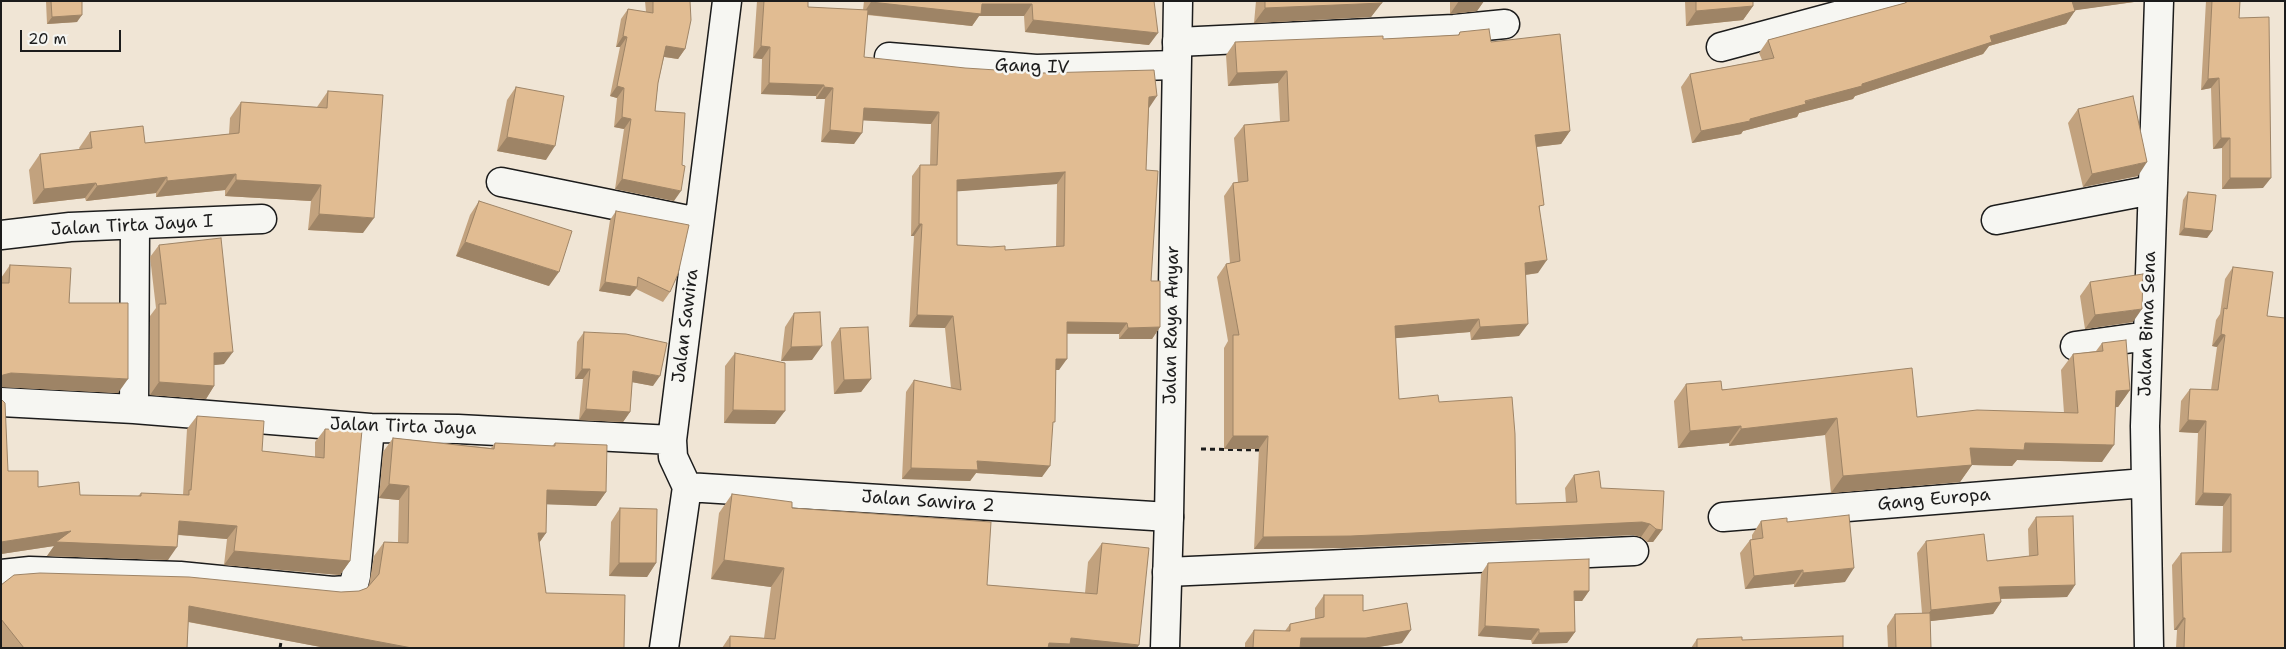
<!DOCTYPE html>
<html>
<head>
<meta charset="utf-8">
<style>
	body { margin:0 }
	#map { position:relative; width:2286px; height:649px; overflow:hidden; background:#f0e5d5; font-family:"Shantell Sans",sans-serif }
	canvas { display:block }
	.frame { position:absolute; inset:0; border:2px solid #1c1c1c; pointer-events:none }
	.scale { position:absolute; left:20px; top:30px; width:101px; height:22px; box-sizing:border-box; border:2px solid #1c1c1c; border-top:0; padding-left:6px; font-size:15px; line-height:18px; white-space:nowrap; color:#1c1c1c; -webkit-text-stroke:4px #f6f6f2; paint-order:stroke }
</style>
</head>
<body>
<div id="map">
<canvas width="2286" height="649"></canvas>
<div class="frame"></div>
<div class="scale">20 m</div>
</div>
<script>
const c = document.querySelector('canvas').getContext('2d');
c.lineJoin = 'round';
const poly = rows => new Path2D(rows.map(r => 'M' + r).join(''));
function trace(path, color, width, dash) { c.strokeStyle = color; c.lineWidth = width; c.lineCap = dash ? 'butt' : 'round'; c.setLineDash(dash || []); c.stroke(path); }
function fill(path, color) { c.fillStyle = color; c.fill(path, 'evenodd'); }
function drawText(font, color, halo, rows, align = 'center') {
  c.font = font + ' "Shantell Sans",sans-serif'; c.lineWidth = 5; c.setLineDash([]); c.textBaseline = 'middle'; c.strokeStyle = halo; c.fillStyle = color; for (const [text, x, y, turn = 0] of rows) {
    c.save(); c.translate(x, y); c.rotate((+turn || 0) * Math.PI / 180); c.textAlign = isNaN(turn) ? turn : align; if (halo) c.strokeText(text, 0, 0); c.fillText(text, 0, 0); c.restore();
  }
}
const minor = poly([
	[1177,42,1454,29,1505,24],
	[1721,47,1892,1],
	[889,57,1036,69,1175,65],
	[501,182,698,222],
	[1996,220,2152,190],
	[1,235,70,227,262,219],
	[2075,346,2148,336],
	[1,402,134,409,370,428,458,429,672,440],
	[134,409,135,225],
	[687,487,1169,517],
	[1723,517,2145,483],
	[1167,572,1634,551],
	[1,574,30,571,180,576,333,591,347,590,354,584,356,576,370,428],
	[664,648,687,487,673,457,672,440,727,1],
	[2149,648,2145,426,2159,1]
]);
const tertiary = poly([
	[1165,648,1169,517,1178,1]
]);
trace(minor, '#1c1c1c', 31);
trace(tertiary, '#1c1c1c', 31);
trace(poly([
	[1201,449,1262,450],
	[280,648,282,636]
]), '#1c1c1c', 3, [5, 4]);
trace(minor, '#f6f6f2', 28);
trace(tertiary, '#f6f6f2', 28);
fill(poly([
	[46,1,82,1,77,22,47,24],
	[645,1,690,1,685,49,678,59,664,57,658,83,655,111,674,201,615,189,624,129,614,127,617,98,610,96,620,47,616,47,621,19,628,9,646,12],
	[757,1,808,1,808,7,863,10,864,1,1154,1,1149,45,1025,32,1024,16,979,16,972,26,867,15,864,57,1149,108,1146,170,1151,281,1160,327,1152,339,1119,339,1119,334,1067,334,1059,370,1056,370,1053,425,1042,477,976,473,970,481,902,479,906,392,914,380,951,388,945,328,909,327,914,236,911,236,912,176,920,165,930,165,931,124,863,120,854,144,821,142,825,99,816,99,816,96,761,94,762,59,753,58],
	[1057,184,1056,247,1005,250,957,245,957,191],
	[1256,1,1382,1,1371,17,1254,23],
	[1450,1,1484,1,1477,11,1450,14],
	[1685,1,1753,1,1753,6,1743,20,1686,26],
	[1907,1,2135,1,2134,2,2075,10,2066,24,1989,46,1983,54,1855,96,1853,99,1799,113,1797,117,1743,131,1741,134,1692,143,1681,87,1690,74,1762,60,1759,53,1768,40,1905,3],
	[2206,1,2240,1,2239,18,2263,188,2222,189,2222,148,2213,149,2211,88,2201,90],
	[1460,32,1491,42,1570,131,1561,144,1536,147,1540,210,1538,273,1526,275,1519,336,1471,340,1470,332,1395,338,1399,399,1439,402,1516,504,1566,502,1565,488,1574,475,1601,488,1662,530,1653,542,1647,542,1641,537,1633,535,1342,548,1254,549,1259,449,1224,449,1224,348,1228,341,1217,277,1226,264,1230,263,1224,196,1233,183,1238,182,1234,138,1244,125,1280,121,1278,83,1228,86,1226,55,1235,42,1383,39,1458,35],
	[516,87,546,160,497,151,507,100],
	[328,91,363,233,308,230,311,201,225,196,225,190,156,197,156,193,86,201,85,198,33,204,29,170,40,154,80,150,79,148,90,132,145,143,229,134,230,118,241,102,317,107],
	[2078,109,2138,176,2083,187,2068,123],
	[2188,192,2212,231,2207,238,2179,235,2183,200],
	[479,201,549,286,456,256,470,215],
	[616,211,670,292,663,302,636,289,630,296,599,291,610,220],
	[159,245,224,364,214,365,214,386,206,399,150,395,150,316,156,308,150,257],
	[10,265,69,303,118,393,1,387,1,278],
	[2233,267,2267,316,2285,648,2176,648,2177,630,2174,630,2172,565,2181,553,2222,552,2223,506,2195,505,2198,433,2179,432,2181,401,2190,389,2211,390,2217,347,2212,346,2216,320,2220,314,2225,279],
	[2090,282,2133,322,2085,329,2080,296],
	[794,313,812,360,781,361,785,327],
	[840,328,871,379,861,392,834,394,831,342],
	[584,332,653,386,632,382,630,412,623,422,579,420,583,379,575,379,577,342],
	[2102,343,2130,390,2118,407,2115,407,2102,462,2017,460,2012,466,1972,465,1960,482,1831,493,1825,435,1729,446,1729,443,1678,448,1674,401,1686,384,1917,417,2064,413,2061,370,2073,354,2096,351],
	[735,353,775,424,724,423,725,366],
	[197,416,262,451,315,457,315,442,325,429,350,561,340,575,224,565,227,539,178,535,168,560,47,556,54,546,1,554,8,471,38,487,80,495,138,496,141,493,183,495,187,429],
	[393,438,491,448,495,443,552,446,555,443,606,492,596,506,546,504,546,533,539,543,546,593,624,648,326,648,188,622,187,648,3,648,1,646,1,585,341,592,359,591,367,588,369,585,374,556,384,542,398,542,399,500,379,498,383,452],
	[732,494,792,508,987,585,1085,593,1088,562,1102,543,1137,648,722,648,730,636,764,638,771,587,711,579,719,513],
	[620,508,656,563,647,577,609,576,611,522],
	[2036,517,2075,585,2067,597,2001,599,2001,602,1993,614,1930,621,1931,648,1888,648,1887,626,1895,614,1922,613,1917,553,1926,541,1987,561,2029,556,2028,529],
	[1761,521,1787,522,1845,582,1794,587,1794,584,1745,589,1740,553,1750,540,1752,539,1752,535],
	[1488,563,1589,591,1582,601,1574,601,1575,632,1567,643,1532,644,1531,640,1478,636,1481,574],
	[1324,595,1363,611,1402,643,1373,648,1245,648,1245,643,1254,630,1285,631,1290,624,1315,619,1315,608],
	[1697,639,1742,640,1843,648,1691,648]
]), '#c2a27e');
fill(poly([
	[1459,1,1484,1,1477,11,1450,14],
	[2070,1,2135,1,2134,2,2063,12],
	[871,2,982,4,1032,4,1024,16,979,16,972,26,863,14],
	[1382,3,1371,17,1254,23,1265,8],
	[1753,6,1743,20,1686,26,1696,11],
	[2075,11,2066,24,1989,46,1983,54,1855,96,1853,99,1799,113,1797,117,1743,131,1741,134,1692,143,1701,131,1750,119,1862,84,1990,36],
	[82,15,77,22,47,24,52,17],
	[1033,20,1158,33,1149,45,1025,32],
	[623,36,627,37,620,47,616,47],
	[666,46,685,49,678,59,659,56],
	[761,46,770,47,762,59,753,58],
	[1287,71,1278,83,1228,86,1237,73],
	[2219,78,2211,88,2201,90,2208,79],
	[769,83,824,85,816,96,761,94],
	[617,86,624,88,617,98,610,96],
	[824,87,833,88,825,99,816,99],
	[1157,96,1149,108,1141,109,1149,97],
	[864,108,939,112,931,124,856,120],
	[622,117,631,119,624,129,614,127],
	[830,130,862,133,854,144,821,142],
	[1570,131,1561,144,1526,148,1535,135],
	[507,137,555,146,546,160,497,151],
	[2221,138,2230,138,2222,148,2213,149],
	[2147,162,2138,176,2083,187,2092,174],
	[1065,172,1057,184,949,192,957,180],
	[236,174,225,190,156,197,167,181],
	[167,177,156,193,86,201,97,186],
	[2230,178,2271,178,2263,188,2222,189],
	[622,179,681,191,674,201,615,189],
	[236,180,321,185,311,201,225,196],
	[96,183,85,198,33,204,44,189],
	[319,214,374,218,363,233,308,230],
	[919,224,922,224,914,236,911,236],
	[2184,228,2212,231,2207,238,2179,235],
	[465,242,559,272,549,286,456,256],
	[1547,260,1538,273,1516,276,1525,263],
	[605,282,637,287,630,296,599,291],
	[2142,309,2133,322,2085,329,2095,315],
	[917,315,953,316,945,328,909,327],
	[1479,319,1470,332,1386,339,1395,326],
	[1067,322,1127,323,1119,334,1059,333],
	[1528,324,1519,336,1471,340,1480,327],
	[1160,327,1152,339,1119,339,1128,328],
	[2221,334,2225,335,2217,347,2212,346],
	[822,346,812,360,781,361,791,347],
	[233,352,224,364,205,366,214,353],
	[1056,359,1067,359,1059,370,1048,370],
	[582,369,590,369,583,379,575,379],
	[633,371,660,376,653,386,626,381],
	[11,373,128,379,118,393,1,387,1,376,3,375],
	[871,379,861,392,834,394,844,380],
	[159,382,214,386,206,399,150,395],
	[2130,390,2118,407,2104,408,2116,391],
	[586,409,630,412,623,422,579,420],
	[733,410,785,411,775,424,724,423],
	[1837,418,1825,435,1729,446,1741,429],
	[2188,420,2206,421,2198,433,2179,432],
	[1741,426,1729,443,1678,448,1690,431],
	[1233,436,1268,436,1259,449,1224,449],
	[2025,443,2114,445,2102,462,2017,460,2012,466,1972,465,1960,482,1831,493,1843,476,1970,448],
	[977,461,1050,466,1042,477,976,473,970,481,902,479,911,468],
	[389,484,409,486,399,500,379,498],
	[547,490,606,492,596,506,537,504],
	[2203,493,2231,494,2223,506,2195,505],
	[179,521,237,526,227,539,170,534],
	[1642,522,1650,524,1641,537,1633,535,1342,548,1254,549,1263,537],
	[1656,529,1662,530,1653,542,1647,542],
	[71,531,177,547,168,560,47,556,54,546,1,554,1,542],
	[538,533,546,533,536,547],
	[234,551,350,561,340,575,224,565],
	[724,560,784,568,771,587,711,579],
	[619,563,656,563,647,577,609,576],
	[1854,568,1845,582,1794,587,1803,573],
	[1803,570,1794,584,1745,589,1754,576],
	[2075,585,2067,597,1991,599,1999,587],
	[1574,591,1589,591,1582,601,1567,601],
	[2001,602,1993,614,1923,622,1931,610],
	[189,606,412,648,326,648,179,620],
	[2183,618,2185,618,2177,630,2174,630],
	[1485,626,1539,629,1531,640,1478,636],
	[1411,630,1402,643,1373,648,1294,648,1301,638],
	[1575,632,1567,643,1532,644,1539,633],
	[1071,638,1139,645,1137,648,1045,648,1049,643]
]), '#9e8466');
const building = poly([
	[51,1,82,1,82,15,52,17,51,1],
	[653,1,690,1,691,20,685,49,666,46,658,83,655,111,685,113,682,165,685,166,681,191,622,179,631,119,622,117,624,88,617,86,627,37,623,36,628,9,653,13,653,1],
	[764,1,808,1,808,7,868,10,864,57,965,68,1043,73,1154,70,1157,96,1149,97,1146,170,1158,171,1151,281,1160,281,1160,327,1128,328,1127,323,1067,322,1067,359,1056,359,1055,422,1053,422,1050,466,977,461,978,470,911,468,914,380,961,390,953,316,917,315,922,224,919,224,920,165,937,165,939,112,864,108,862,133,830,130,833,88,824,87,824,85,769,83,770,47,761,46,764,1],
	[1065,172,1064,246,1005,250,1005,246,991,247,957,245,957,180,1065,172],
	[871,1,1154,1,1158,33,1033,20,1032,4,982,4,981,14,871,2,871,1],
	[1265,1,1382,1,1382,3,1265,8,1265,1],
	[1696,1,1753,1,1753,6,1696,11,1696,1],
	[1908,1,2072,1,2075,11,1990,36,1992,42,1862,84,1862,86,1805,101,1806,104,1750,119,1750,121,1701,131,1690,74,1774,58,1768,40,1905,3,1908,1],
	[2212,1,2240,1,2239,18,2269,17,2271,178,2230,178,2230,138,2221,138,2219,78,2208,79,2212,1],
	[1489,29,1491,42,1560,34,1570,131,1535,135,1544,205,1539,206,1547,260,1525,263,1528,324,1480,327,1479,319,1395,326,1399,399,1438,395,1439,402,1512,397,1515,434,1516,504,1577,502,1574,475,1599,471,1601,488,1664,491,1662,530,1656,529,1650,524,1642,522,1351,536,1263,537,1268,436,1233,436,1233,335,1239,335,1226,264,1240,261,1233,183,1248,181,1244,125,1289,121,1287,71,1237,73,1235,42,1383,36,1383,39,1459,35,1460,32,1489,29],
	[516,87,564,96,555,146,507,137,516,87],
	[328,91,383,95,374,218,319,214,321,185,236,180,236,174,167,181,167,177,97,186,96,183,44,189,40,154,92,148,90,132,143,126,145,143,239,133,241,102,327,108,328,91],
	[2133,96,2147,162,2092,174,2078,109,2133,96],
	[2188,192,2216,195,2212,231,2184,228,2188,192],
	[479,201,572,231,559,272,465,242,479,201],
	[616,211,689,225,678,274,670,292,638,277,637,287,605,282,616,211],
	[221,238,233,352,214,353,214,386,159,382,159,304,166,304,159,245,221,238],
	[10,265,71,268,69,303,128,303,128,379,11,373,3,375,1,376,1,283,9,283,10,265],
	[2233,267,2273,272,2267,316,2285,318,2285,648,2184,648,2185,618,2183,618,2181,553,2231,552,2231,494,2203,493,2206,421,2188,420,2190,389,2218,390,2225,335,2221,334,2224,308,2227,309,2233,267],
	[2143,274,2142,309,2095,315,2090,282,2143,274],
	[820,312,822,346,791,347,794,313,820,312],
	[868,327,871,379,844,380,840,328,868,327],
	[584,332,626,334,667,343,660,376,633,371,630,412,586,409,590,369,582,369,584,332],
	[2126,340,2130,390,2116,391,2114,445,2025,443,2024,450,1970,448,1972,465,1843,476,1837,418,1741,429,1741,426,1690,431,1686,384,1721,381,1722,390,1912,368,1917,417,1977,410,2078,413,2073,354,2103,351,2102,343,2126,340],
	[735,353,785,363,785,411,733,410,735,353],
	[1,399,5,403,8,471,38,471,38,487,79,482,80,495,141,496,141,493,189,495,189,490,191,490,197,416,264,421,262,451,324,458,325,429,362,430,350,561,234,551,237,526,179,521,177,547,56,542,71,531,1,542,1,399],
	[393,438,494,449,495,443,555,446,555,443,607,445,606,492,547,490,546,533,538,533,546,593,625,595,624,648,412,648,189,606,187,648,24,648,1,619,1,585,14,575,40,573,189,577,341,592,359,591,367,588,379,574,384,542,408,543,409,486,389,484,393,438],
	[732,494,792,502,792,508,991,522,987,585,1097,594,1102,543,1149,548,1139,645,1071,638,1070,644,1049,643,1048,648,730,648,730,636,775,639,784,568,724,560,732,494],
	[620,508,657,509,656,563,619,563,620,508],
	[1849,515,1854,568,1803,573,1803,570,1754,576,1750,540,1763,538,1761,521,1787,518,1787,522,1849,515],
	[2073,516,2075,585,1999,587,2001,602,1931,610,1926,541,1984,534,1987,561,2038,555,2036,517,2073,516],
	[1589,559,1589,591,1574,591,1575,632,1539,633,1539,629,1485,626,1488,563,1589,559],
	[1324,595,1363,595,1363,611,1407,603,1411,630,1366,638,1301,638,1300,648,1253,648,1254,630,1290,631,1290,624,1324,617,1324,595],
	[1930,613,1931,648,1896,648,1895,614,1930,613],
	[1843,636,1843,648,1697,648,1697,639,1742,637,1742,640,1843,636]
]);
fill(building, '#e1bc92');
trace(building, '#9e8466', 1);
drawText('18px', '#1c1c1c', '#f6f6f2', [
	["Gang IV",1032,67,2],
	["Jalan Tirta Jaya I",132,226,-3],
	["Jalan Bima Sena",2148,324,-88],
	["Jalan Raya Anyar",1172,325,-89],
	["Jalan Sawira",686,326,-83],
	["Jalan Tirta Jaya",403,427,2],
	["Gang Europa",1934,500,-5],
	["Jalan Sawira 2",928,502,4]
]);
</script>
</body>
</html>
